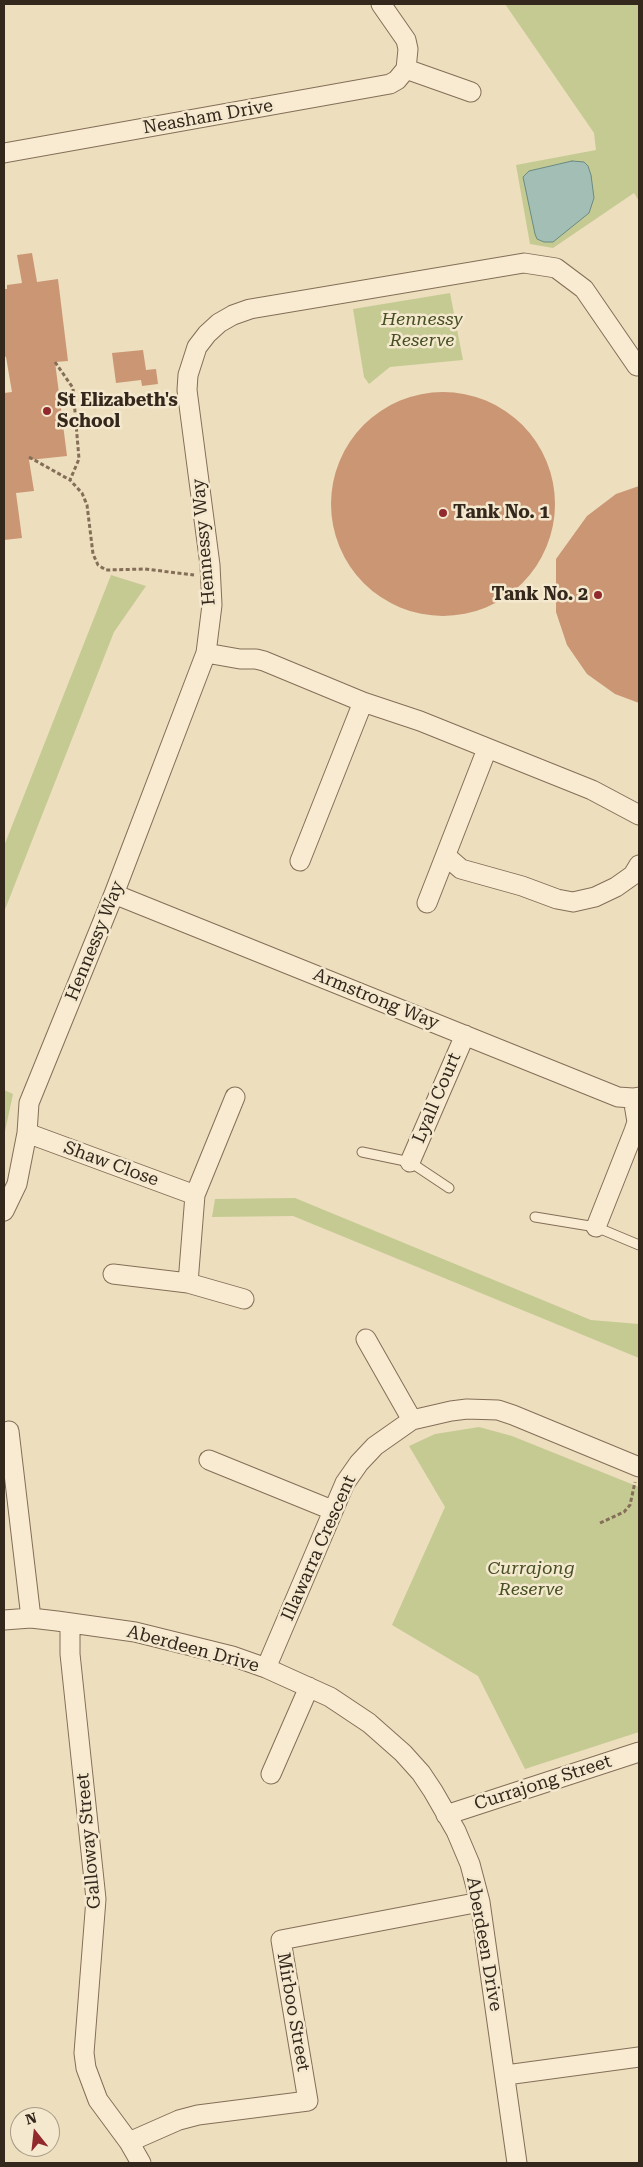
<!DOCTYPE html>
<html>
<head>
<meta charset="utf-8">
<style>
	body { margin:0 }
	#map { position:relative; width:643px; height:2167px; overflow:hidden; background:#eddebe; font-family:"Roboto Serif",serif }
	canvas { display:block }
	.frame { position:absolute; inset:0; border:5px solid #34271c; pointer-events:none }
	.north { position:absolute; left:10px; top:2107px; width:50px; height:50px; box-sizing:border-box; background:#f4e8ce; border:1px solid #a79b87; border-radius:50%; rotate:344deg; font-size:14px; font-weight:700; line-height:20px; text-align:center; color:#34271c }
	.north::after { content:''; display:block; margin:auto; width:18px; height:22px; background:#92292c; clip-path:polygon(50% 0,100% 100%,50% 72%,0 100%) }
</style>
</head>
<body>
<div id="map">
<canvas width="643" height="2167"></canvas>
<div class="frame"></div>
<div class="north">N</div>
</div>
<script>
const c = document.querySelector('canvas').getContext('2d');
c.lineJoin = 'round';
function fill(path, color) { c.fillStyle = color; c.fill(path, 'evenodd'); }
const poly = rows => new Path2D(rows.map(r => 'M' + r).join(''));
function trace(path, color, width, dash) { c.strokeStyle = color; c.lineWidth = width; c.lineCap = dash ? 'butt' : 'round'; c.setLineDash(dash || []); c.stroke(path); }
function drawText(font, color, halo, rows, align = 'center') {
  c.font = font + ' "Roboto Serif",serif'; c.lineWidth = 5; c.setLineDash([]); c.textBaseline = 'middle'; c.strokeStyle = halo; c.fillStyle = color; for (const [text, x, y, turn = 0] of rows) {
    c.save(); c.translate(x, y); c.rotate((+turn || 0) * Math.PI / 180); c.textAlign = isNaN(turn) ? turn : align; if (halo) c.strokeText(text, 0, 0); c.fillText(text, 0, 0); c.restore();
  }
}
fill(poly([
	[505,4,639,4,639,201,634,193,553,248,530,244,516,165,596,150,594,133],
	[450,293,463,360,390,367,369,384,364,377,353,309],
	[111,575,146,586,114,632,4,912,4,846],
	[4,1090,13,1094,4,1136],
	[295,1198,591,1320,639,1324,639,1358,293,1216,212,1217,215,1199],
	[479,1427,512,1436,639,1487,639,1732,525,1769,478,1676,392,1625,445,1507,409,1446,435,1434]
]), '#c5ca93');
const water = poly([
	[572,161,584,162,588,166,591,175,594,198,589,213,553,242,544,242,537,239,535,234,523,177,529,171,572,161]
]);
fill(water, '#a2beb5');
trace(water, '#698b82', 1);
fill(poly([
	[32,253,37,282,58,279,68,361,55,362,67,456,29,460,34,491,16,493,22,538,4,540,4,393,12,392,6,357,4,356,4,289,7,289,7,285,22,283,17,255],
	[143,350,146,370,156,369,158,384,142,386,141,380,116,383,112,353],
	'331 504a112 112 0 1 1 224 0a112 112 0 1 1-224 0Z',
	[639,486,639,703,615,694,587,674,567,645,556,612,556,559,587,516,616,494]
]), '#ca9674');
const service = poly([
	[362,1152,410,1162,449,1188],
	[535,1217,596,1227,639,1245]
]);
const minor = poly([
	[406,69,471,92],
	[4,153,390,84,397,80,406,69,408,49,406,40,381,4],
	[206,653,240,659,256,659,264,661,363,702,420,721,592,790,639,815],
	[446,856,461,869,522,886,557,899,573,902,595,897,616,887,633,875,639,865],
	[300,861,363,702],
	[114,894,618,1097,633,1098,639,1097],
	[427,903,487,749],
	[27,1133,195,1195,188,1283],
	[410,1162,465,1035],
	[195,1195,235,1097],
	[4,1211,17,1184,27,1133,29,1103,114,894,206,653,212,605,210,565,187,390,188,375,197,347,207,334,219,323,233,315,250,309,524,263,556,268,584,289,637,366],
	[596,1227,634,1131,637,1122,633,1098],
	[113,1274,188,1283,244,1299],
	[366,1339,412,1420],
	[9,1431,31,1618],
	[209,1460,332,1510],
	[4,1620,31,1618,57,1621,135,1632,232,1656,266,1668,330,1697,369,1723,403,1753,421,1773,433,1791,456,1831,470,1864,480,1902,517,2163],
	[70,1623,70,1654,96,1899,84,2053,86,2068,98,2100,129,2142,141,2163],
	[266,1668,345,1483,359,1463,375,1446,412,1420,451,1411,467,1409,498,1410,513,1415,639,1467],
	[271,1774,309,1687],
	[446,1815,639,1752],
	[506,2075,639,2057],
	[129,2142,179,2120,198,2115,308,2101,281,1940,480,1902]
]);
trace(service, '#846e57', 11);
trace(minor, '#846e57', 21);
trace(poly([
	[55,362,73,388,79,459,70,480,82,493,87,505,93,554,98,565,106,570,145,569,194,575],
	[29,457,70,480],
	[600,1523,624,1512,630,1505,635,1482]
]), '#846e57', 3, [4, 2.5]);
trace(service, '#f8ebd1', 9);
trace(minor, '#f8ebd1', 19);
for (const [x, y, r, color] of [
	[47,411,5,"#92292c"],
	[443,513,5,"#92292c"],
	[598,595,5,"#92292c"]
]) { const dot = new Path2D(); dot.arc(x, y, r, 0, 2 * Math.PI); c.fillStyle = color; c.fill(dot); trace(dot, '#f4e8ce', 2); }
drawText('18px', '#34271c', '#f4e8ce', [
	["Neasham Drive",208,117,-10],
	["Hennessy Way",204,542,-95],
	["Hennessy Way",95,941,-68],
	["Armstrong Way",376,999,22],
	["Lyall Court",437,1098,-67],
	["Shaw Close",111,1164,20],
	["Illawarra Crescent",319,1548,-66],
	["Aberdeen Drive",193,1649,15],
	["Currajong Street",543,1783,-18],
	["Galloway Street",89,1841,-95],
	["Aberdeen Drive",484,1944,80],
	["Mirboo Street",293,2012,80]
]);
drawText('italic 18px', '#465023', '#f4e8ce', [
	["Hennessy",422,320],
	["Reserve",422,341],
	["Currajong",531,1569],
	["Reserve",531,1590]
]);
drawText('bold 18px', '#34271c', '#f4e8ce', [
	["St Elizabeth's",57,401],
	["School",57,422],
	["Tank No. 1",453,513],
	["Tank No. 2",588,595,"right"]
], 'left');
</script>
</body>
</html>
